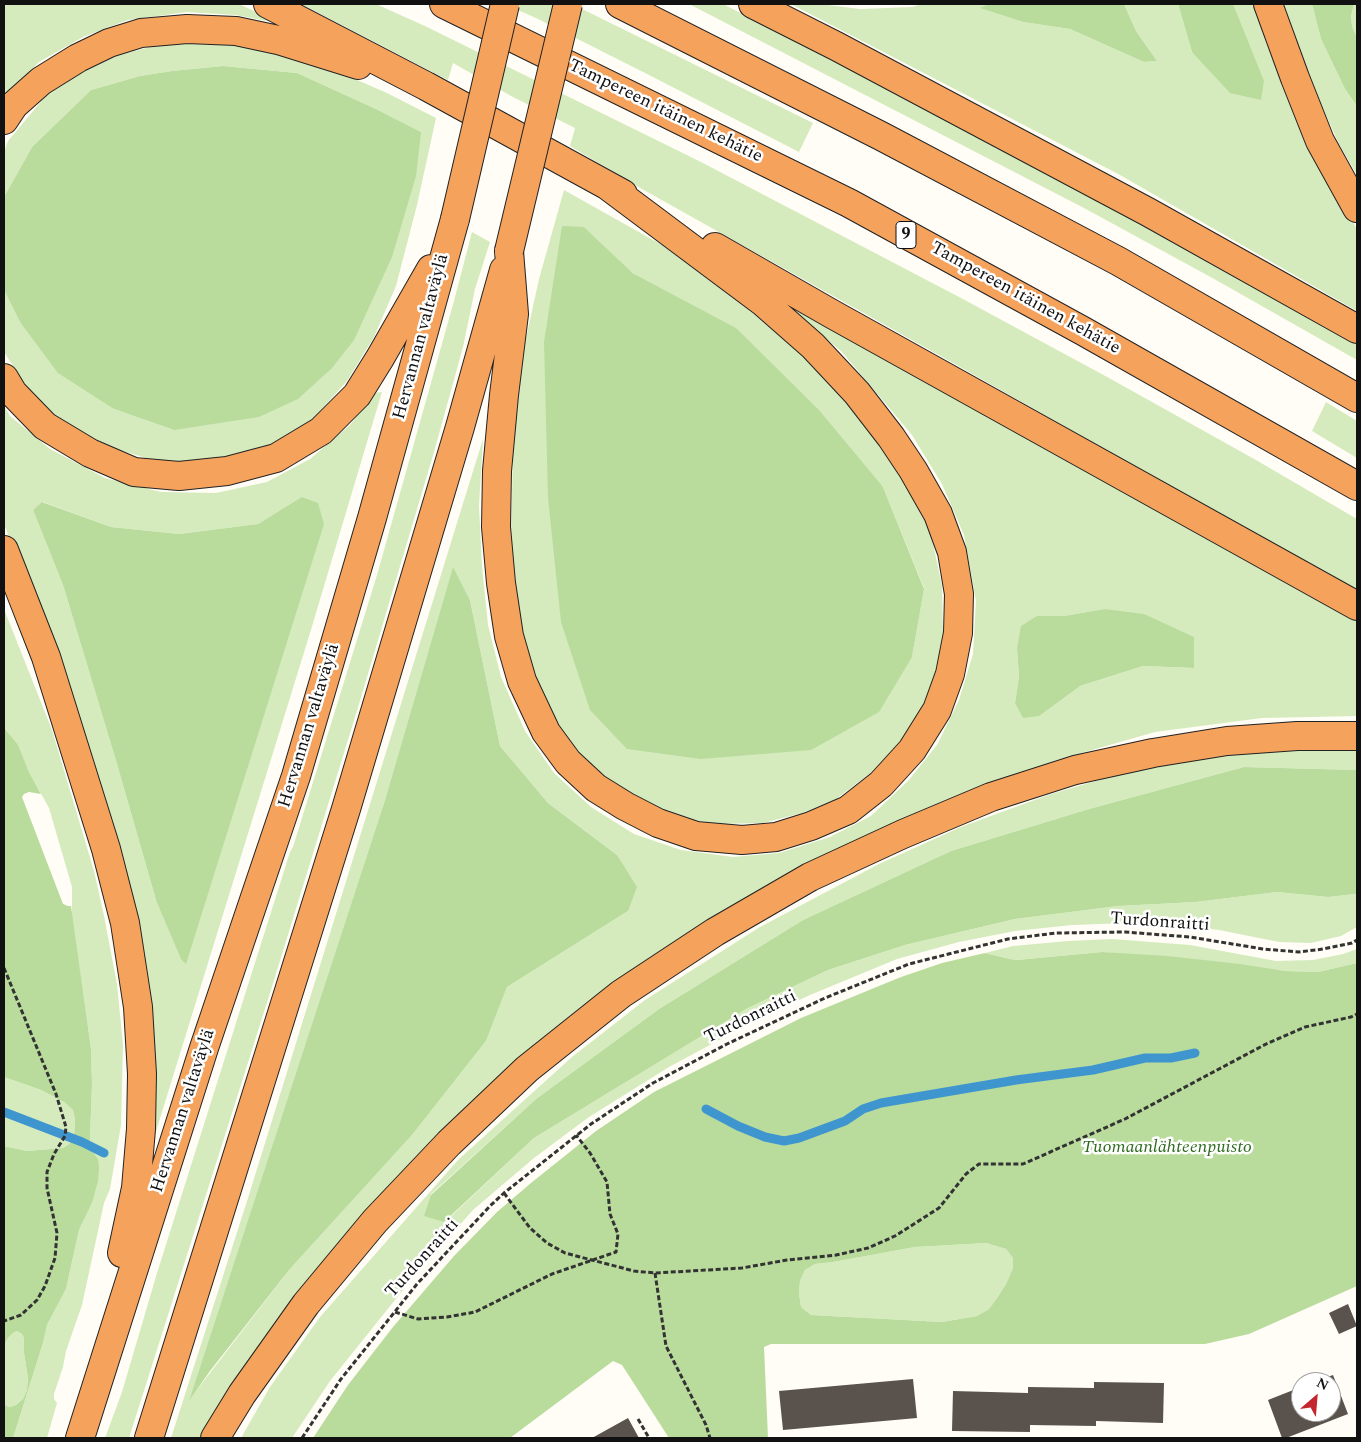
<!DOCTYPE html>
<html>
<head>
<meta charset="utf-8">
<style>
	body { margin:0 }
	#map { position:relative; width:1361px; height:1442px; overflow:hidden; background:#fffdf5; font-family:Spectral,serif }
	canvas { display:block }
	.frame { position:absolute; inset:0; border:5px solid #111; pointer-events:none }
	.north { position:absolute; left:1291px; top:1372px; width:50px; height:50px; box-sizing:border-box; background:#fff; border:1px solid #a0a0a0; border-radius:50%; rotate:27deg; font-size:14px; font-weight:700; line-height:20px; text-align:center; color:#111 }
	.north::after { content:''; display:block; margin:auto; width:18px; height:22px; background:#c4262e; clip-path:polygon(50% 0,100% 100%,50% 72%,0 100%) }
</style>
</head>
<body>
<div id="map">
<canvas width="1361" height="1442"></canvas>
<div class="frame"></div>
<div class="north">N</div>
</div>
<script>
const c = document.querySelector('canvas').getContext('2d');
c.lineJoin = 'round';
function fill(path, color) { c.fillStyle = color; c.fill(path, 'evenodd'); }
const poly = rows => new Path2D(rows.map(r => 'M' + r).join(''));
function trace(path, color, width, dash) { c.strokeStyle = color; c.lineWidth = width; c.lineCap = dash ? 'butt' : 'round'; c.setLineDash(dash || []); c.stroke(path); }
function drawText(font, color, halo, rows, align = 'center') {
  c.font = font + ' Spectral,serif'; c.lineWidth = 5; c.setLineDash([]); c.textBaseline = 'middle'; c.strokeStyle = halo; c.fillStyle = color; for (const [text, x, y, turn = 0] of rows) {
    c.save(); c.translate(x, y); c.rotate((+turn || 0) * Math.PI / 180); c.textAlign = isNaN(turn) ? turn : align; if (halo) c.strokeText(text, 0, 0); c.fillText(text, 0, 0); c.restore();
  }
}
fill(poly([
	[4,4,239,4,282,24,236,15,187,12,128,20,83,37,39,62,4,99],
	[301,4,376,4,427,27,701,162,961,298,1109,378,1256,460,1357,519,1357,592,953,363,642,189,570,146,575,128,511,96,453,63,448,80],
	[504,4,572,4,813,123,799,152,651,76,536,18],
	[689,4,723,4,982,137,1285,302,1357,343,1357,360,1216,280,1084,208],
	[791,4,820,4,860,9,912,7,922,4,988,4,981,8,1023,22,1070,29,1144,62,1157,61,1136,31,1124,4,1178,4,1192,52,1235,11,1233,4,1254,4,1266,43,1296,119,1337,198,1357,229,1357,311,1120,175],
	[1281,4,1312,4,1321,39,1345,89,1357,106,1357,175,1339,144,1321,104,1300,55],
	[1354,4,1357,4,1357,38,1352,26,1351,16],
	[202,41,269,49,332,69,387,93,436,118,417,205,396,286,374,337,347,381,312,420,268,447,219,462,169,465,113,448,65,424,30,392,4,352,4,290,20,322,114,409,174,430,421,132,376,109,297,73,223,66,172,71,140,76,91,90,32,147,4,197,4,152,8,141,49,92,100,60,150,47],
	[564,190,662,245,736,299,801,353,857,410,907,480,931,534,942,586,943,636,935,678,923,709,902,740,872,772,836,799,802,813,763,823,720,824,678,818,637,800,602,775,569,744,543,701,524,649,517,597,511,539,513,453,523,352,539,279],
	[584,227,634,274,883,487,924,588,912,657],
	[472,232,490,242,475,289,463,347,434,452,359,704,270,993,129,1438,105,1438,122,1392,157,1273,290,852,293,847,377,575,454,301],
	[770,289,1357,619,1357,716,1262,718,1155,732,1057,760,946,800,858,840,558,1029,489,1086,427,1148,207,1427,201,1438,171,1438,248,1198,483,439,479,506,482,566,488,625,501,677,525,731,554,773,591,807,634,834,681,850,733,857,779,853,830,837,871,816,908,781,937,745,959,700,973,654,976,601,964,535,942,484,912,435,842,352],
	[453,568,470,600,500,746,548,803,617,855,628,911,507,987,486,1041,412,1135,289,1270,190,1399,385,800],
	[1104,609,1193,668,1143,666,1080,686,1015,703,1019,677,1017,649,1037,616,1064,616],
	[382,392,310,633,153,1141,150,1084,62,670,4,524,4,406,10,416,50,449,105,478,161,492,216,493,267,482,310,459,350,425,375,393],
	[303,497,156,900,117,764,63,585,33,510,43,502,111,527,179,534,258,524],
	[1326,402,1357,421,1357,458,1312,431],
	[4,609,52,730,94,871,104,916,117,984,123,1045,121,1125,110,1189,104,1203,82,1305,66,1351,63,1367,54,1394,54,1399,57,1403,47,1438,13,1438,43,1343,47,1325,66,1289,79,1230,92,1203,98,1159,92,1150,90,1139,92,1084,91,1049,72,918,72,887,49,808,29,772,23,758,4,728],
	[1357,746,1357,770,1244,767,1089,809,951,851,803,920,659,1009,536,1099,431,1194,445,1222,534,1138,746,1009,828,970,905,945,1015,919,1118,906,1196,902,1277,892,1328,897,1355,894,1357,893,1357,927,1341,936,1311,943,1279,942,1219,930,1177,925,1128,923,1072,925,1015,931,959,942,897,959,810,995,747,1025,669,1067,589,1117,534,1158,473,1210,415,1275,330,1381,292,1438,241,1438,270,1387,320,1317,458,1160,572,1057,645,1000,760,927,879,864,961,827,1051,794,1137,769,1211,754],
	[1112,939,1190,945,1276,961,1313,960,1343,954,1357,949,1357,963,1318,972,1285,971,1102,952,1017,960,1010,959,985,953,1013,946,1068,941],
	[4,1077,41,1090,64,1102,73,1110,75,1119,74,1138,69,1144,63,1148,27,1151,4,1146],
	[986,1243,1006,1249,1013,1258,1013,1268,1006,1284,997,1298,989,1309,977,1316,942,1322,811,1315,801,1307,799,1293,800,1281,805,1270,815,1264,833,1262,915,1247],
	[17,1331,22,1334,24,1338,24,1353,28,1378,27,1390,23,1399,16,1405,10,1407,4,1405,4,1345,8,1338,13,1333]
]), '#d5ebbd');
fill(poly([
	[988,4,1124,4,1136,31,1157,61,1144,62,1070,29,1023,22,980,8],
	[1178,4,1233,4,1264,81,1261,100,1230,93,1192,52],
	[1312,4,1354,4,1351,16,1352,26,1357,38,1357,106,1345,89,1321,39],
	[223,66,297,73,376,109,421,132,416,176,392,257,354,340,332,368,298,399,259,417,174,430,114,409,58,373,20,322,4,290,4,197,32,147,91,90,140,76,172,71],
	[562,226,584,227,634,274,736,328,819,410,883,487,924,589,912,657,879,712,811,750,701,759,627,749,590,710,561,622,548,498,544,342],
	[302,497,318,503,324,524,186,964,181,959,156,900,117,764,63,585,33,510,42,502,111,527,179,534,258,524],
	[453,567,470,600,500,746,548,803,617,855,637,887,628,911,507,987,486,1041,412,1135,289,1270,210,1371,189,1401,385,800],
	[1104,609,1144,614,1194,637,1194,668,1143,666,1080,686,1039,716,1023,718,1015,703,1019,677,1017,649,1021,626,1037,616,1064,616],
	[4,728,18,745,29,772,41,794,29,792,24,794,22,797,63,904,68,906,71,906,91,1049,92,1084,90,1139,92,1150,98,1159,99,1168,98,1181,92,1203,79,1230,66,1289,47,1325,43,1343,13,1438,4,1438,4,1405,10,1407,16,1405,23,1399,27,1390,28,1378,24,1353,24,1338,22,1334,17,1331,13,1333,8,1338,4,1345,4,1146,27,1151,63,1148,69,1144,74,1138,75,1119,73,1110,64,1102,41,1090,4,1077],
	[1244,767,1357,770,1357,893,1355,894,1328,897,1277,892,1196,902,1118,906,1015,919,905,945,828,970,746,1009,534,1138,444,1222,424,1216,431,1195,536,1099,659,1009,803,920,951,851,1089,809],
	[1102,952,1167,956,1240,964,1285,971,1318,972,1357,963,1357,1286,1249,1334,1205,1344,771,1344,764,1347,768,1438,669,1438,622,1365,613,1361,510,1438,313,1438,348,1385,393,1327,454,1256,497,1212,531,1183,596,1131,654,1092,801,1018,901,977,942,963,985,953,1010,959,1017,960],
	[986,1243,1006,1249,1013,1258,1013,1268,1006,1284,997,1298,989,1309,977,1316,942,1322,811,1315,801,1307,799,1293,800,1281,805,1270,815,1264,833,1262,915,1247]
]), '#b9dc9c');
trace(poly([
	[706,1109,738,1126,765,1137,784,1141,799,1138,845,1121,863,1109,881,1103,1016,1080,1093,1070,1145,1058,1171,1058,1195,1053],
	[4,1112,82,1142,104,1153]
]), '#3f96cf', 9);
fill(poly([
	[1348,1304,1357,1326,1339,1334,1329,1313],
	[1333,1375,1348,1414,1286,1438,1282,1438,1268,1400,1301,1387,1301,1412,1331,1412,1331,1382,1314,1382],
	[913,1379,917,1418,783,1430,779,1391],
	[1094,1382,1164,1383,1163,1423,1096,1421,1096,1426,1030,1425,1030,1432,952,1431,953,1391,1028,1393,1028,1387,1094,1388],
	[628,1418,639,1438,592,1438]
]), '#5a524d');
const highway = poly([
	[268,4,426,86,623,194],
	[444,4,849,203,1083,331,1357,486],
	[620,4,881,136,1118,261,1357,398],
	[753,4,836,46,1148,212,1357,329],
	[1268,4,1295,78,1320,141,1357,208],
	[4,120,14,105,41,81,78,58,109,43,141,33,187,29,236,31,278,40,358,65],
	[715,247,832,314,1357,606],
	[509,251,514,314,504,395,497,471,496,527,501,583,509,636,522,681,546,732,568,762,596,788,625,806,658,823,696,836,742,840,776,837,811,826,848,810,881,784,912,750,937,710,950,674,958,633,959,594,952,552,938,514,913,470,891,437,857,393,813,346,763,302,608,186],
	[4,378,13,393,45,426,90,453,134,472,179,476,227,471,276,458,321,431,357,395,380,358,431,269],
	[4,550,46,657,106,849,125,923,138,1007,142,1074,141,1129,136,1188,122,1253],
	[80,1438,204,1048,296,776,372,518,455,219],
	[149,1438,346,809,460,427,504,270],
	[215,1438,242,1394,306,1304,375,1221,449,1143,527,1069,621,994,715,932,810,877,903,834,991,797,1075,770,1153,753,1227,741,1297,736,1357,736]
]);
trace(highway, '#222', 30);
trace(poly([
	[4,968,56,1094,66,1127,65,1136,54,1154,47,1172,47,1188,57,1233,55,1258,45,1286,37,1300,21,1315,4,1321],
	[504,1193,530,1228,547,1243,565,1253,634,1271,655,1273,742,1268,787,1260,836,1255,868,1248,895,1236,939,1208,966,1174,979,1164,1023,1164,1125,1119,1266,1044,1305,1027,1351,1017,1357,1014],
	[655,1273,666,1346,706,1425,710,1438],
	[395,1312,418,1319,447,1317,475,1312,552,1274,616,1252,618,1234,610,1214,607,1182,590,1153,576,1135],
	[638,1419,649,1438],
	[302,1438,341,1379,417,1284,490,1206,504,1193,591,1124,653,1083,727,1044,825,998,909,964,1008,939,1056,933,1125,932,1190,937,1263,949,1299,952,1323,949,1352,943,1357,940]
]), '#333', 3, [5, 2.5]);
trace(highway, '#f5a25d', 28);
const highwayBridge = poly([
	[455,219,505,4],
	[509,251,568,4]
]);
trace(highwayBridge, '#222', 30, []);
trace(highwayBridge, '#f5a25d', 28);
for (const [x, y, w] of [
	[906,235,20]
]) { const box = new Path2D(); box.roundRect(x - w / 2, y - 13.5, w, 27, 4); c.fillStyle = '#fff'; c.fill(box); trace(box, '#111', 1); }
drawText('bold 16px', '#111', null, [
	["9",906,235]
]);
drawText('18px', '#111', '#fff', [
	["Tampereen itäinen kehätie",665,112,26],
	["Tampereen itäinen kehätie",1025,299,29],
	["Hervannan valtaväylä",422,337,-75],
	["Hervannan valtaväylä",310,726,-73],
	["Turdonraitti",1160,923,4],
	["Turdonraitti",751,1018,-26],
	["Hervannan valtaväylä",184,1111,-72],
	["Turdonraitti",423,1259,-48]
]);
drawText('italic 18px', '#2f6b1f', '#fff', [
	["Tuomaanlähteenpuisto",1167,1148]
]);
</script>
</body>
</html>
